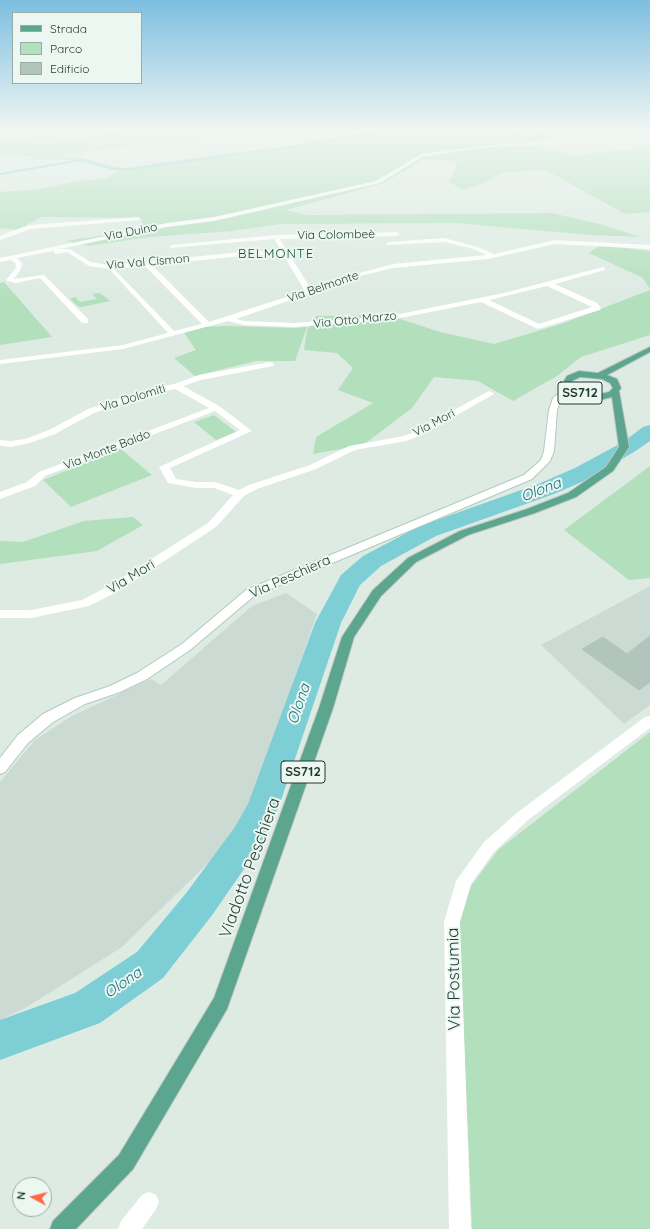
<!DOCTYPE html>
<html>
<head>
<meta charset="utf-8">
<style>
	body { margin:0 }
	#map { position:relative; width:650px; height:1229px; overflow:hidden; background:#ddebe3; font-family:Quicksand,sans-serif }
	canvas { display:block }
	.legend { position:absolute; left:12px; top:12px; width:130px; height:72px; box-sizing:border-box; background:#edf7f1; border:1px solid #9aaca4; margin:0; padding:5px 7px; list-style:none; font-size:12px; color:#1d3b31 }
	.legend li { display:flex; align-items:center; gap:8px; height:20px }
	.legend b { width:20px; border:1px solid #9aaca4 }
	.north { position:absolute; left:12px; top:1177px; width:40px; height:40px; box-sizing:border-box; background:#edf7f1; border:1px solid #9aaca4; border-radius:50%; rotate:277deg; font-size:11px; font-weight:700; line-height:16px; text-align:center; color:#1d3b31 }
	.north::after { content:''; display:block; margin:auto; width:14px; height:18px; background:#ff6946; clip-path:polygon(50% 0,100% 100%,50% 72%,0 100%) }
</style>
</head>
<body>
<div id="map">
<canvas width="650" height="1229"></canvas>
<ul class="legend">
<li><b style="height:5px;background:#5ca58e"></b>Strada</li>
<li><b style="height:11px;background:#b2dfbc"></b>Parco</li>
<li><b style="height:11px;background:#b2c5bc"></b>Edificio</li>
</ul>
<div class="north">N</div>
</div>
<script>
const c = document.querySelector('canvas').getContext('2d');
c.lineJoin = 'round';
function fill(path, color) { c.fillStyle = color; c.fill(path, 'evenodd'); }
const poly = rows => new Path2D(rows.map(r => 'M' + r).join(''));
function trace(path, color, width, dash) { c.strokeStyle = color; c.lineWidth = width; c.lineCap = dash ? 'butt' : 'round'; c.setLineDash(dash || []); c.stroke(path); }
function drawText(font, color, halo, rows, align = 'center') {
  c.font = font + ' Quicksand,sans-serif'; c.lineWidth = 4; c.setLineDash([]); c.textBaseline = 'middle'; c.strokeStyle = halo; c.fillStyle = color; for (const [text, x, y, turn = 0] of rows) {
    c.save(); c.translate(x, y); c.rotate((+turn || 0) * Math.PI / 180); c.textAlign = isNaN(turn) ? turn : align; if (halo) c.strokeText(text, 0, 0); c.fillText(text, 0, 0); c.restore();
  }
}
fill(poly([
	[650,586,650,705,624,724,541,645],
	[286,593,317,614,264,765,241,822,210,861,122,947,27,1007,0,1020,0,782,35,740,72,716,151,679,161,685,252,606]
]), '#cbdad2');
fill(poly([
	[124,129,301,129,215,135,58,156,78,157,123,168,237,152,289,148,315,141,398,129,513,129,523,135,553,132,548,138,527,145,575,155,650,147,650,212,625,214,546,170,504,172,482,184,463,190,449,182,458,162,424,159,384,183,286,210,307,215,552,213,604,225,640,237,590,235,456,223,281,224,231,231,150,237,89,246,66,241,145,229,140,218,41,217,17,230,0,228,0,192,39,189,78,181,107,178,118,171,77,160,30,160,33,156,0,156,0,138,38,136,81,138],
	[600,245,650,251,650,289,643,278,589,253],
	[4,282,52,337,0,345,0,283],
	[650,290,650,335,581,357,557,376,513,401,478,381,434,377,412,408,363,445,313,454,316,437,373,403,338,390,353,368,337,353,304,350,307,330,316,316,388,315,440,332,494,344,561,324],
	[100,293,110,301,81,307,78,306,70,299,75,297,80,302,97,299,92,294],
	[224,326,295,328,307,327,295,361,256,361,195,376,174,358,196,350,184,333,205,327],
	[214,415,236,432,216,440,194,422],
	[121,449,152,475,71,507,43,480],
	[650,466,650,578,629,580,564,530],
	[133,517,143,525,97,551,0,564,0,541,23,542,84,521],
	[650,732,650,1229,472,1229,459,923,471,886,498,850]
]), '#b2dfbc');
trace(poly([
	[0,174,81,160,112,169,131,169,297,146,387,130]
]), '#7eced6', 2);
fill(poly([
	[650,425,650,441,637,450,591,478,554,494,436,536,381,566,360,585,341,623,279,806,259,847,213,914,163,978,100,1023,0,1060,0,1020,75,993,137,952,187,892,235,827,248,804,315,623,341,575,363,556,420,526,538,484,575,468,623,442,643,427,650,425]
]), '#7eced6');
const building = poly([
	[650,636,650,682,639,690,582,649,603,637,627,654,650,636]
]);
fill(building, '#b2c5bc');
trace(building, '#afc5ba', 1);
const secondary = poly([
	[570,385,574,388,561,399,557,410,554,451,550,461,532,479,254,596,190,650,147,679,120,692,85,704,53,722,28,743,5,772,0,774,0,758,18,735,43,714,75,698,110,686,137,673,182,644,246,590,524,475,541,460,544,451,549,410,553,398,570,385]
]);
const primary = poly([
	[650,347,650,352,607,375,617,379,621,388,619,391,629,447,613,471,576,497,535,513,468,535,416,562,381,596,354,637,333,708,227,1009,133,1169,76,1229,50,1229,53,1221,119,1155,214,998,319,708,342,637,373,590,408,558,460,531,527,509,568,493,606,467,619,447,612,397,600,400,574,394,567,390,564,381,567,376,579,371,598,373,650,347],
	[580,377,602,379,610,383,613,388,609,392,600,394,580,390,574,387,572,381,580,377]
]);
trace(secondary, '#afcbbf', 2);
trace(primary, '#c0c8c5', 2);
fill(poly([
	[87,129,104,129,0,140,0,138,87,129],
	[564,140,566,142,480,148,422,157,380,183,214,221,167,227,59,249,70,249,91,262,109,265,252,251,282,252,274,239,170,248,170,246,172,245,276,235,397,232,400,234,397,236,280,239,311,289,356,274,393,264,486,255,474,249,444,242,387,245,386,244,389,242,444,238,478,247,494,254,555,240,650,245,650,249,555,244,488,259,393,268,360,276,236,319,244,321,294,323,390,316,504,293,603,267,605,268,605,270,555,284,597,303,601,308,600,310,538,329,481,302,390,320,294,327,244,325,228,321,123,349,0,364,0,360,123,345,168,333,112,272,111,271,114,269,174,331,202,324,145,266,109,269,89,266,67,252,56,254,54,253,54,251,17,258,22,263,21,269,14,279,44,275,88,319,88,323,82,323,40,278,16,283,7,281,6,280,15,269,16,264,11,260,0,262,0,258,167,223,214,217,376,181,421,154,480,146,564,140],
	[252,255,284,256,305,291,209,322,152,265,252,255],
	[547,286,592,307,539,324,489,300,547,286],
	[138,217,141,219,140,220,31,229,0,240,0,236,6,233,30,225,138,217],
	[270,362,274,364,273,366,201,380,183,386,219,406,252,431,170,468,176,479,196,482,215,482,239,490,249,485,310,465,349,446,404,436,416,431,487,392,490,391,494,394,422,435,406,441,355,450,316,469,257,489,244,496,216,527,117,592,89,606,31,618,0,618,0,610,31,610,82,600,109,586,208,523,233,495,214,488,196,488,168,483,159,467,240,430,215,411,45,476,35,486,0,499,0,492,27,482,39,472,209,408,175,389,147,395,94,413,55,434,30,443,11,447,0,446,0,440,11,441,25,439,49,430,88,409,142,391,174,384,199,375,270,362],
	[650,716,650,728,528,820,494,852,471,884,460,922,471,1229,449,1229,444,922,456,881,484,842,518,812,645,717,650,716],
	[149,1192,156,1195,159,1202,156,1209,142,1229,118,1229,121,1221,142,1195,149,1192]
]), '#fff');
fill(secondary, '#fff');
fill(primary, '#5ca58e');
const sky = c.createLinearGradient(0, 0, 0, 301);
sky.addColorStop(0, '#7dbee1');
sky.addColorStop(0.43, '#f0f6f2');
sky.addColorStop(1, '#f0f6f200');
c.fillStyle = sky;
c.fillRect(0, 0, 650, 301);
drawText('12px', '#1d3b31', '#edf7f1', [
	["Via Duino",131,232,-11],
	["Via Colombeè",336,235,-1],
	["Via Val Cismon",148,262,-5],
	["Via Belmonte",323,287,-19],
	["Via Otto Marzo",355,320,-6],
	["Via Dolomiti",133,398,-17],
	["Via Mori",434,423,-28],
	["Via Monte Baldo",107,450,-21]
]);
c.letterSpacing = '1px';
drawText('13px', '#174f3e', '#edf7f1', [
	["BELMONTE",276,254]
]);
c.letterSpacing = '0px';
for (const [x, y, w] of [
	[580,393,44],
	[303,772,44]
]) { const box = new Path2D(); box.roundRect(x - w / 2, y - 11, w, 22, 3); c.fillStyle = '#edf7f1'; c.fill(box); trace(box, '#1d3b31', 1); }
drawText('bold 13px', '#1d3b31', null, [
	["SS712",580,393],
	["SS712",303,772]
]);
drawText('14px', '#1d3b31', '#edf7f1', [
	["Via Mori",131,577,-31],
	["Via Peschiera",290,577,-24]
]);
drawText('italic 15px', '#12717c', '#edf7f1', [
	["Olona",541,490,-21],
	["Olona",299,704,-71],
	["Olona",123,983,-35]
]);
drawText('17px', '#1d3b31', '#edf7f1', [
	["Viadotto Peschiera",250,868,-70],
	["Via Postumia",454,979,-91]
]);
</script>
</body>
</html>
